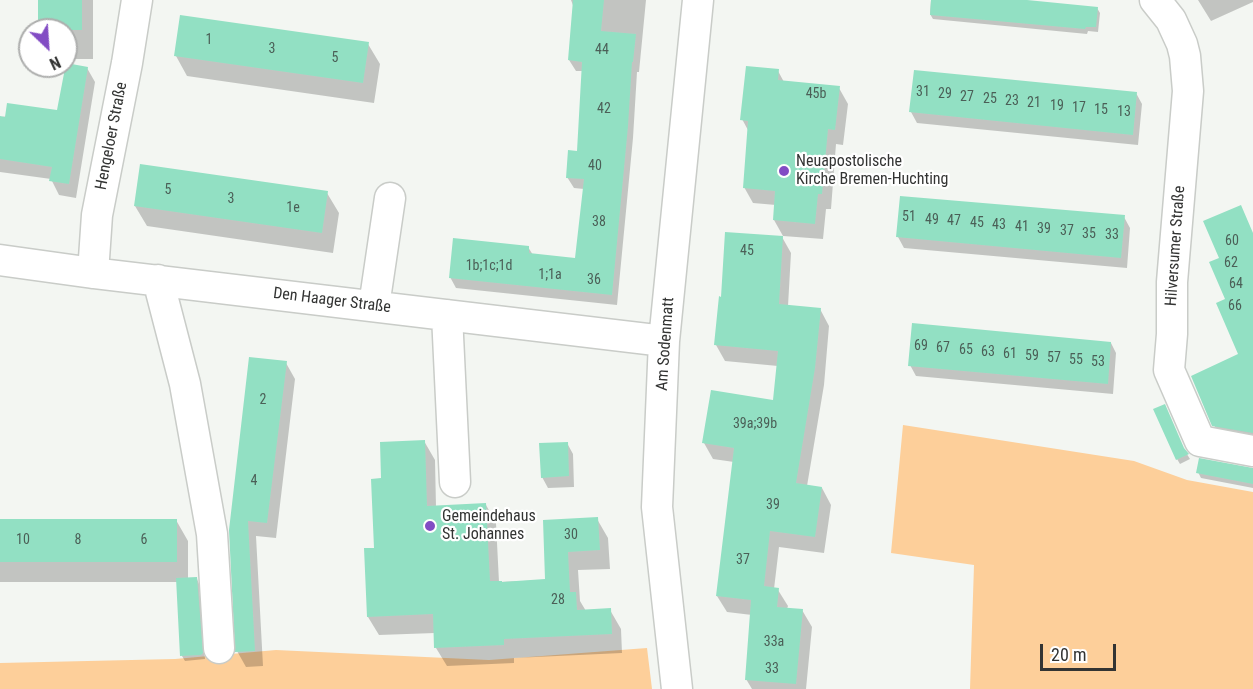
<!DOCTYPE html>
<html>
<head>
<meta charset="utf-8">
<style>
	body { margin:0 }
	#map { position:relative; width:1253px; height:689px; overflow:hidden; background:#f3f6f2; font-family:"Roboto Condensed",sans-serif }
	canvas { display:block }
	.north { position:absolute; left:18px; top:18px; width:60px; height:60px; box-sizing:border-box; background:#fff; border:2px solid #adaead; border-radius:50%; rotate:155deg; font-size:16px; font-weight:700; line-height:24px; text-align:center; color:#333433 }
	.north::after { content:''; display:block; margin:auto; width:21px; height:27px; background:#824cc4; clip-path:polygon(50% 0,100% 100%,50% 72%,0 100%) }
	.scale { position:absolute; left:1040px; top:644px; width:76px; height:27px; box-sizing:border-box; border:3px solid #333433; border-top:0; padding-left:8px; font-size:18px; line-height:21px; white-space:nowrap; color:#333433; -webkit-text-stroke:4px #fff; paint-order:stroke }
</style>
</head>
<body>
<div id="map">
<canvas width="1253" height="689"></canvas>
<div class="north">N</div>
<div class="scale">20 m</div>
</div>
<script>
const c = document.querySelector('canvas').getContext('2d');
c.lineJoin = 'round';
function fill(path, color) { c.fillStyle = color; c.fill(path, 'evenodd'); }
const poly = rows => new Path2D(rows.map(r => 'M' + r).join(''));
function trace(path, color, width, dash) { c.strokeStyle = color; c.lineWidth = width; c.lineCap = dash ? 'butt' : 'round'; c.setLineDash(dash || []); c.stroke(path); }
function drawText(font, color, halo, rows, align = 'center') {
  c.font = font + ' "Roboto Condensed",sans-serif'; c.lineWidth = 4.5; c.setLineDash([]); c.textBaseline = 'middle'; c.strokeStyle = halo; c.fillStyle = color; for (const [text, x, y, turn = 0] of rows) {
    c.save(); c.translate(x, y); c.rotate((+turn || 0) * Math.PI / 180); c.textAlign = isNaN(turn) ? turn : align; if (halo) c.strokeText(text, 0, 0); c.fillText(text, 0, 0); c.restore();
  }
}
fill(poly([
	[903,425,1134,461,1187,480,1253,492,1253,689,970,689,974,565,891,553],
	[647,648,652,689,0,689,0,663,175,659,276,650,489,660]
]), '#fdcf9a');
fill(poly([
	[40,0,93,0,93,59,66,59,66,30,40,30],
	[571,0,646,0,639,72,637,72,633,138,617,305,456,288,450,277,528,247,533,255,576,260,584,189,574,188,567,177,579,152,583,71,576,71,569,60,574,8],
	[931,0,1011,0,1097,8,1100,13,1098,32,1088,31,1087,34,933,19,930,14],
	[1198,0,1253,0,1253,2,1211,21],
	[368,44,380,64,374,103,187,76,176,56],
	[87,68,95,82,76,198,59,195,51,179,0,172,0,117,58,112],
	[778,71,784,82,839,88,848,104,843,145,836,144,831,209,826,209,823,239,783,236,774,220,776,205,753,203,744,187,749,132,742,119],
	[1136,93,1142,104,1138,145,917,123,911,112],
	[327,193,339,213,333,253,147,226,135,206],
	[1124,217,1130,228,1127,268,904,248,898,237],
	[1253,233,1253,442,1219,435,1214,425,1240,355,1227,300,1221,258],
	[782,237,791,253,788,306,820,309,829,326,824,385,807,486,822,488,831,505,824,553,779,547,774,589,778,590,788,606,787,609,802,610,812,627,806,689,752,689,746,679,752,615,727,612,717,596,734,462,713,459,704,443,775,401,778,366,725,361,716,345],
	[1111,343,1116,353,1113,394,916,376,910,365],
	[251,359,286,363,295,379,276,538,256,536,263,666,246,667,237,651],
	[424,441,435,460,436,507,486,505,496,523,499,582,547,580,544,522,597,519,608,538,610,569,578,570,580,601,586,611,610,610,621,629,622,653,514,658,514,663,447,666,436,648,435,633,379,635,368,617,383,480],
	[567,443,573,454,574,487,548,488,542,477],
	[1185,451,1190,459,1180,464,1177,459],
	[1253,469,1253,488,1201,478,1198,472],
	[0,520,176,520,188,541,188,579,197,579,199,584,205,659,185,661,182,656,178,582,0,582]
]), '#0003');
fill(poly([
	[38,0,82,0,82,30,38,30],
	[573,0,604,0,601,31,636,34,633,62,632,62,628,126,612,295,449,278,453,238,529,246,529,253,575,258,584,179,566,178,568,150,577,151,582,62,568,60],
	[931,0,1027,0,1098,7,1096,27,1086,27,1085,29,930,15],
	[180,15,369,42,363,83,174,56],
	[66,63,88,67,69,184,49,181,52,167,0,159,0,116,5,117,7,103,57,110],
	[746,66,779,69,778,80,840,86,835,130,828,129,822,194,818,194,815,224,773,220,775,191,743,188,748,121,740,120],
	[914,70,1137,92,1133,135,909,112],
	[140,164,328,191,322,233,134,206],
	[900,196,1125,215,1121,258,896,237],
	[1241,205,1253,233,1253,433,1212,426,1191,376,1238,354,1216,303,1225,299,1209,262,1219,258,1203,221],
	[725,232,783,236,779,304,821,308,815,368,796,483,822,487,815,537,770,531,764,586,779,588,777,607,803,609,796,684,745,680,751,600,716,596,734,448,702,443,711,390,773,400,778,351,714,345,719,296,721,297],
	[912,323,1111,342,1108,384,908,366],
	[249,357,287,361,267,523,248,521,255,651,235,652,229,530],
	[1165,404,1184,448,1189,454,1176,460,1153,409],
	[425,440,427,506,486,503,490,581,502,581,502,582,545,579,543,520,598,517,600,550,568,552,570,592,576,592,577,610,611,608,612,634,504,639,504,645,434,648,433,614,367,617,364,548,374,548,371,479,381,478,380,442],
	[568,442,569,476,541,478,539,443],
	[1199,458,1253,468,1253,484,1196,473],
	[0,519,177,519,177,562,0,562],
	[197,577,203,653,201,655,180,656,176,578]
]), '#92e0c3');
const minor = poly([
	[1155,0,1171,20,1182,44,1185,56,1188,91,1172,282,1172,334,1169,370,1200,441,1253,451],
	[0,260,93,273,664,341],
	[93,273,97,215,127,63,137,0],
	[158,280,185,384,212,534,219,648],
	[374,306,390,198],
	[447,315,455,482],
	[677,689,657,507,664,341,698,0]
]);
trace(minor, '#c9ccc8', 33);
trace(minor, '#fff', 30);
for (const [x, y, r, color] of [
	[784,171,6,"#824cc4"],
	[430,526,6,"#824cc4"]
]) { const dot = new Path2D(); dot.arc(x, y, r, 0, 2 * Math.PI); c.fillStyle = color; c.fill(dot); trace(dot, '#fff', 2); }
drawText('14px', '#4b5f57', null, [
	["1",209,40],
	["3",272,49],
	["44",602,50],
	["5",335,58],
	["31",923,92],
	["45b",816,94],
	["29",945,94],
	["27",967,97],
	["25",990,99],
	["23",1012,101],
	["21",1034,103],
	["19",1057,106],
	["17",1079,108],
	["42",604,109],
	["15",1101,110],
	["13",1124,112],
	["40",595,166],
	["5",168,190],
	["3",231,199],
	["1e",293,208],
	["51",909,217],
	["49",932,220],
	["47",954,221],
	["38",599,222],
	["45",977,223],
	["43",999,225],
	["41",1022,227],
	["39",1044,229],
	["37",1067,231],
	["35",1089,234],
	["33",1112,235],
	["60",1232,241],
	["45",747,251],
	["62",1231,263],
	["1b;1c;1d",489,266],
	["1;1a",550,275],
	["36",594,280],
	["64",1236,284],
	["66",1235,306],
	["69",921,346],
	["67",943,348],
	["65",966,350],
	["63",988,352],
	["61",1010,354],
	["59",1032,356],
	["57",1054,358],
	["55",1076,360],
	["53",1098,362],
	["2",263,400],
	["39a;39b",755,424],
	["4",254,481],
	["39",773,505],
	["30",571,535],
	["10",23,540],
	["8",78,540],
	["6",144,540],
	["37",743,560],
	["28",558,600],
	["33a",774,642],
	["33",772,669]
]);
drawText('16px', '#333433', '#fff', [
	["Hengeloer Straße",112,136,-79],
	["Hilversumer Straße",1176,246,-86],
	["Den Haager Straße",332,301,7],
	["Am Sodenmatt",666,344,-86]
]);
drawText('16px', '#333433', '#fff', [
	["Neuapostolische",796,162],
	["Kirche Bremen-Huchting",796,180],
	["Gemeindehaus",442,517],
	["St. Johannes",442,535]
], 'left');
</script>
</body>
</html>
